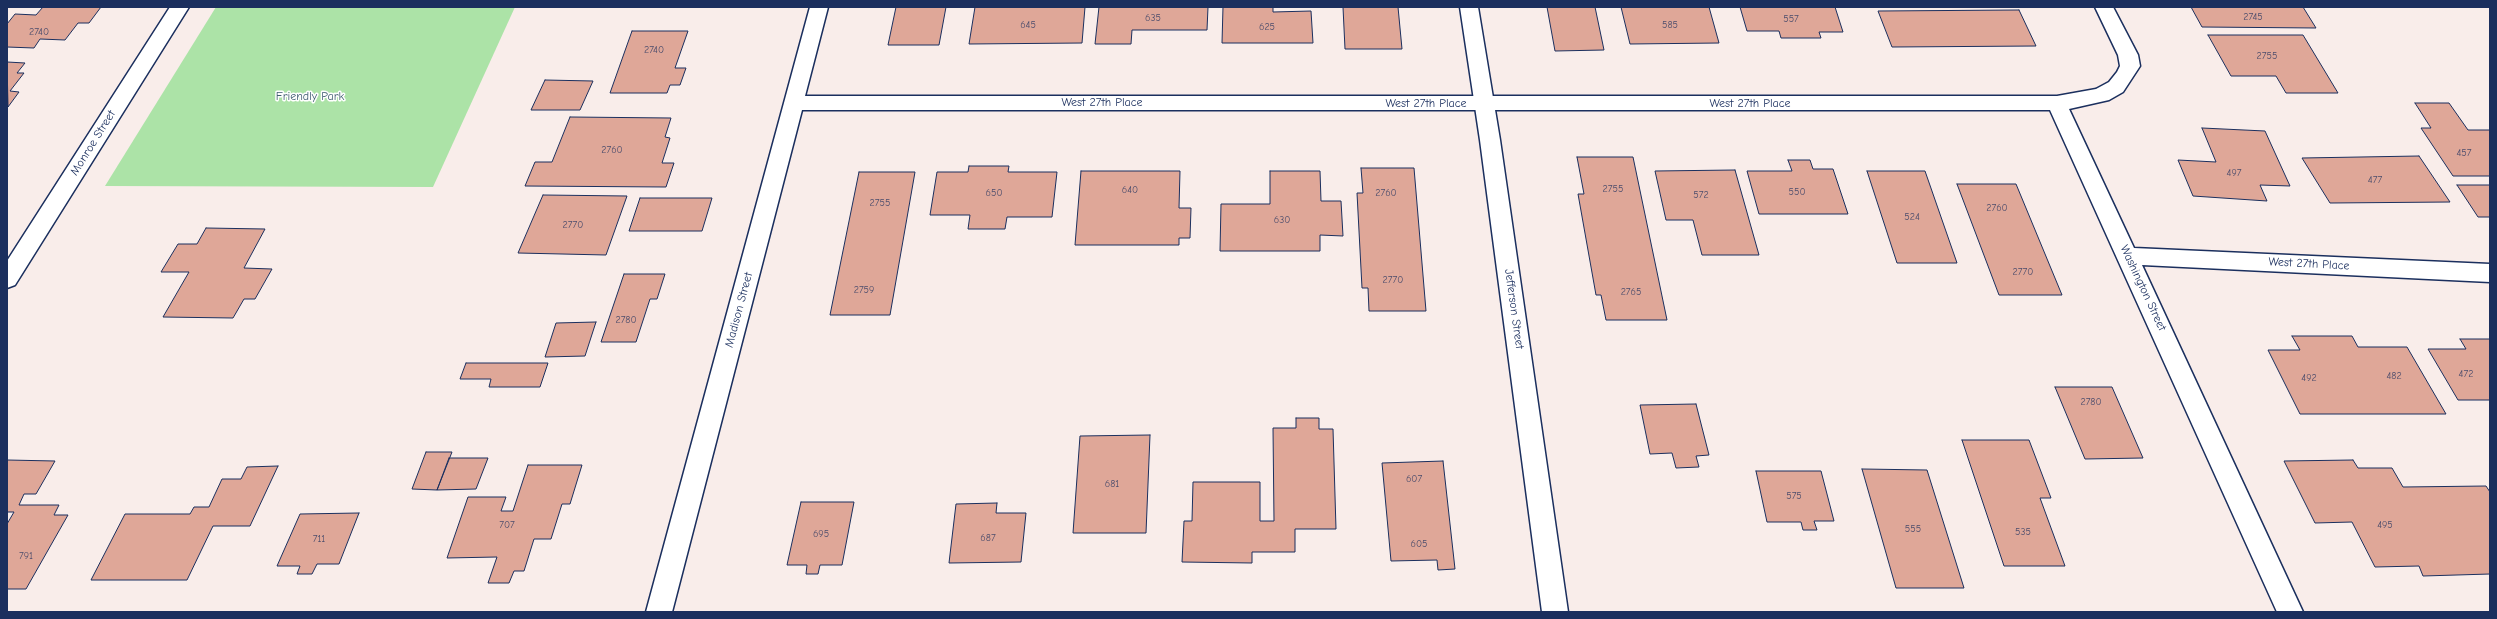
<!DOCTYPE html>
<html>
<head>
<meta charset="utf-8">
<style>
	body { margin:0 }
	#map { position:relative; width:2497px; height:619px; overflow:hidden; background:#f9edea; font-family:"Comic Neue",sans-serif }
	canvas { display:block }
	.frame { position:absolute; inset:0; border:8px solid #1b2f5e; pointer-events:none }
</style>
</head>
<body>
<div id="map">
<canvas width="2497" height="619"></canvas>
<div class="frame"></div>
</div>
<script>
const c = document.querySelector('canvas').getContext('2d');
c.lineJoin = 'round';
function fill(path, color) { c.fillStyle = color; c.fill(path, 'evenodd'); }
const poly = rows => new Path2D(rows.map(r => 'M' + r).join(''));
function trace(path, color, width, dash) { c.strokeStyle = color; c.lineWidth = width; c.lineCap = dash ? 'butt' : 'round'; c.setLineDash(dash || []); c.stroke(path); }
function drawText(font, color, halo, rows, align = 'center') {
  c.font = font + ' "Comic Neue",sans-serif'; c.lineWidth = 3; c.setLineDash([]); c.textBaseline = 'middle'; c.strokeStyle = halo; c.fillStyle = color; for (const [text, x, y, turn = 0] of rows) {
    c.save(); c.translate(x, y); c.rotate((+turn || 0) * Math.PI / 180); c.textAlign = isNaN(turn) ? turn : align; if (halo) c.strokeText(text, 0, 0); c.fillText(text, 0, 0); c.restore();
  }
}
fill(poly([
	[216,7,515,7,433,187,105,186]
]), '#ace3a7');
const building = poly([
	[43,7,101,7,89,23,78,23,65,40,40,39,34,48,7,47,7,24,15,14,36,15,43,7],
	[896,7,946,7,939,45,888,45,896,7],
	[975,7,1085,7,1082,43,969,44,975,7],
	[1099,7,1208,7,1207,30,1132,30,1131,44,1095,44,1099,7],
	[1223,7,1273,7,1273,12,1311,11,1313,43,1222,43,1223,7],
	[1343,7,1398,7,1402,49,1345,49,1343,7],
	[1547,7,1595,7,1604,50,1555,51,1547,7],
	[1621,7,1709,7,1719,43,1630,44,1621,7],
	[1740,7,1835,7,1843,32,1819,32,1821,38,1781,38,1779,31,1747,31,1740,7],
	[2191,7,2303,7,2316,28,2202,27,2191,7],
	[2019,10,2036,46,1892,47,1878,11,2019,10],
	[632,31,688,31,675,68,686,68,680,85,670,85,667,93,610,93,632,31],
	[2208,35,2303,35,2338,93,2286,93,2276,76,2231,76,2208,35],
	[7,62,25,63,17,73,24,73,10,91,19,92,8,107,7,62],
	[545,80,593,81,580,110,531,110,545,80],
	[2415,103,2449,103,2468,130,2490,130,2490,176,2453,176,2421,128,2431,128,2415,103],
	[570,117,671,118,665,137,670,138,662,163,674,163,666,187,525,186,535,162,552,162,570,117],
	[2202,128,2265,131,2290,186,2260,185,2267,201,2193,196,2178,160,2216,162,2202,128],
	[2419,156,2450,202,2330,203,2302,158,2419,156],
	[1577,157,1633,157,1667,320,1606,320,1601,295,1596,295,1578,194,1584,194,1577,157],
	[1788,160,1810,160,1813,169,1833,169,1848,214,1759,214,1747,171,1792,171,1788,160],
	[969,166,1009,166,1008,172,1057,172,1052,217,1007,217,1005,229,968,229,970,215,930,215,937,172,968,172,969,166],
	[1361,168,1414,168,1426,311,1369,311,1368,288,1362,288,1357,193,1363,193,1361,168],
	[1735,170,1759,255,1702,255,1693,220,1666,220,1655,171,1735,170],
	[1081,171,1180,171,1179,208,1191,208,1190,238,1179,238,1179,245,1075,245,1081,171],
	[1270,171,1320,171,1321,201,1341,201,1343,236,1320,235,1320,251,1220,251,1221,204,1270,204,1270,171],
	[1867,171,1925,171,1957,263,1897,263,1867,171],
	[859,172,915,172,890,315,830,315,859,172],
	[1957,184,2016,184,2062,295,1999,295,1957,184],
	[2457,185,2490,185,2490,217,2478,217,2457,185],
	[543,195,627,196,606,255,518,253,543,195],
	[640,198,712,198,702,231,629,231,640,198],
	[206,228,265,229,244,268,272,269,255,299,244,299,233,318,163,317,189,272,161,272,178,244,197,244,206,228],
	[624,274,665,274,657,299,650,299,636,342,601,342,624,274],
	[596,322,585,356,545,357,556,323,596,322],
	[2292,336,2352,336,2358,347,2407,347,2446,414,2300,414,2268,350,2300,350,2292,336],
	[2460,339,2490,339,2490,400,2458,400,2428,349,2466,349,2460,339],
	[466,363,548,363,540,387,489,387,491,379,460,379,466,363],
	[2055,387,2112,387,2143,458,2085,459,2055,387],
	[1696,404,1709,455,1696,456,1699,467,1676,468,1672,453,1650,454,1640,405,1696,404],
	[1296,418,1319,418,1319,429,1333,429,1336,529,1295,529,1295,552,1252,552,1252,563,1182,562,1184,521,1192,521,1193,482,1260,482,1260,521,1274,521,1273,428,1296,428,1296,418],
	[1150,435,1146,533,1073,533,1080,436,1150,435],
	[1962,440,2029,440,2051,498,2040,498,2065,566,2004,566,1962,440],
	[426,452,452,452,437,490,412,489,426,452],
	[449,458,488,458,476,489,437,490,449,458],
	[7,460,55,461,36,494,24,494,19,505,59,505,54,515,68,515,26,589,7,589,7,524,14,512,7,512,7,460],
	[2353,460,2358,468,2392,468,2403,487,2486,486,2490,492,2490,574,2423,576,2419,566,2375,567,2352,522,2315,523,2284,461,2353,460],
	[1443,461,1455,569,1438,570,1437,560,1391,561,1382,463,1443,461],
	[528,465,582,465,570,504,562,504,551,539,534,539,524,571,514,571,509,583,488,583,497,557,447,558,468,497,506,497,501,511,513,511,528,465],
	[278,466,250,526,213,526,187,580,91,580,125,514,190,514,194,507,209,507,222,479,241,479,247,467,278,466],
	[1862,469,1927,470,1964,588,1896,588,1862,469],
	[1756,471,1821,471,1834,521,1814,521,1817,530,1803,530,1801,522,1767,522,1756,471],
	[801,502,854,502,842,565,820,565,818,574,806,574,807,565,787,565,801,502],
	[997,503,996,513,1026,513,1021,562,949,563,956,504,997,503],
	[359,513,339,564,317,564,312,574,297,574,300,566,277,566,300,514,359,513]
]);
fill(building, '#dfa798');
trace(building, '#1b2f5e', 1);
const street = poly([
	[170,7,189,7,15,285,7,288,7,261,170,7],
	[810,7,828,7,805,96,2057,96,2096,89,2109,82,2117,72,2120,66,2118,55,2095,7,2113,7,2138,55,2140,66,2123,92,2109,100,2069,109,2134,248,2490,264,2490,282,2142,265,2303,612,2277,612,2050,110,802,110,672,612,646,612,810,7]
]);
const secondary = poly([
	[1460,7,1478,7,1500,140,1568,612,1542,612,1480,140,1460,7]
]);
trace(street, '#1b2f5e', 3);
trace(secondary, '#1b2f5e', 3);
fill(street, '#fff');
fill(secondary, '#fff');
drawText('10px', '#4c4d6c', null, [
	["2745",2253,17],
	["635",1153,18],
	["557",1791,19],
	["645",1028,25],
	["585",1670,25],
	["625",1267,27],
	["2740",39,32],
	["2740",654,50],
	["2755",2267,56],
	["2760",612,150],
	["457",2464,153],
	["497",2234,173],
	["477",2375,180],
	["2755",1613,189],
	["640",1130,190],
	["550",1797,192],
	["650",994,193],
	["2760",1386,193],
	["572",1701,195],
	["2755",880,203],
	["2760",1997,208],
	["524",1912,217],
	["630",1282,220],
	["2770",573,225],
	["2770",2023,272],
	["2770",1393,280],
	["2759",864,290],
	["2765",1631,292],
	["2780",626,320],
	["472",2466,374],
	["482",2394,376],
	["492",2309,378],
	["2780",2091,402],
	["607",1414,479],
	["681",1112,484],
	["575",1794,496],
	["707",507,525],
	["495",2385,525],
	["555",1913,529],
	["535",2023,532],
	["695",821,534],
	["687",988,538],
	["711",319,539],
	["605",1419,544],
	["791",26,556]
]);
drawText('12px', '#3f5c70', '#fff', [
	["Friendly Park",310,97]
]);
drawText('12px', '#1b2f5e', '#fff', [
	["West 27th Place",1102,103],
	["West 27th Place",1426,104],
	["West 27th Place",1750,104],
	["Monroe Street",93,143,-58],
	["West 27th Place",2309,264,3],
	["Washington Street",2143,288,65],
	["Jefferson Street",1514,309,82],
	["Madison Street",739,310,-75]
]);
</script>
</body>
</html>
